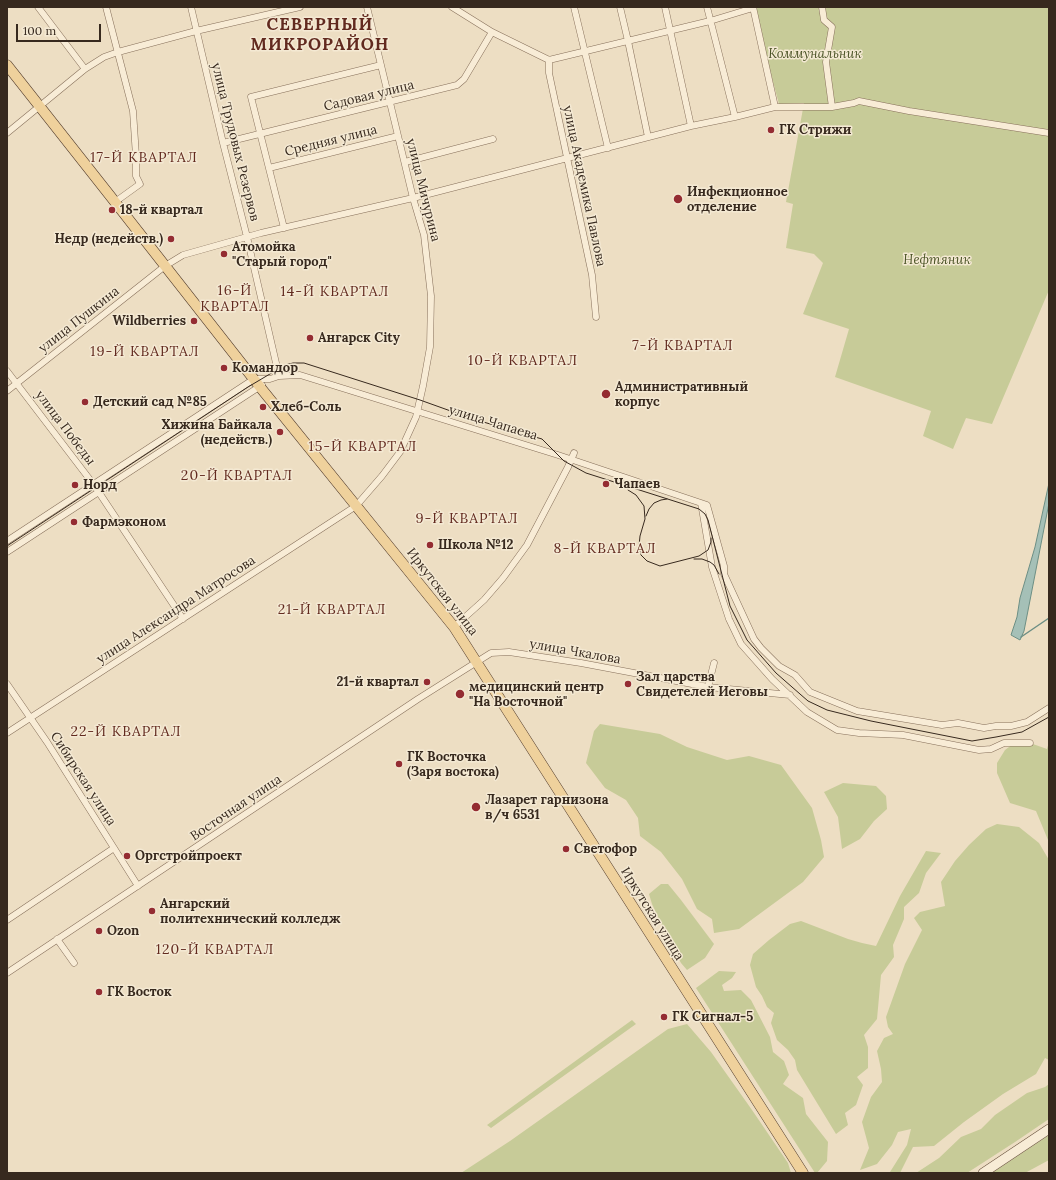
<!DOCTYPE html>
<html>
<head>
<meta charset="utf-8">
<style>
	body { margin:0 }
	#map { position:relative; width:1056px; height:1180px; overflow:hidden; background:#eddec3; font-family:Lora,serif }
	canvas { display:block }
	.frame { position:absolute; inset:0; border:8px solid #37291e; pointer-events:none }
	.scale { position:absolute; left:16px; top:24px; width:85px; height:18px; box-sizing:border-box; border:2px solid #37291e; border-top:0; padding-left:5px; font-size:12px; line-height:14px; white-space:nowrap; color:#37291e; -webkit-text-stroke:3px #f4e9d3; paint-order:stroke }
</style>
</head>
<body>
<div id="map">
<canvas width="1056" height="1180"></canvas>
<div class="frame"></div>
<div class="scale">100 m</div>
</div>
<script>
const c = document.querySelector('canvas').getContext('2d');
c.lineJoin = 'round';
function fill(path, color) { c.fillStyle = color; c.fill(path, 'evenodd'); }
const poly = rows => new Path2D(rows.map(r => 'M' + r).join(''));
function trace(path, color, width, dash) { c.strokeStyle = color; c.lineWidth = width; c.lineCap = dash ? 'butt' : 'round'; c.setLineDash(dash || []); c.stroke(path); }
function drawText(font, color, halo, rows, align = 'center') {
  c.font = font + ' Lora,serif'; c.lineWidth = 3; c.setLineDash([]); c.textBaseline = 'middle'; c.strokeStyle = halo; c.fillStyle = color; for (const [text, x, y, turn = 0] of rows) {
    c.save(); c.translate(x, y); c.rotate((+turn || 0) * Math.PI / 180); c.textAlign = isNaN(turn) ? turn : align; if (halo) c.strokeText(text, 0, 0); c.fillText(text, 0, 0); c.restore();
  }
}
fill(poly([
	[756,7,1049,7,1049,290,992,424,966,418,953,449,923,436,931,411,835,377,849,329,803,314,823,263,814,254,786,248,793,204,786,202,804,103,779,104,763,45],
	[600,724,660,734,687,747,727,760,749,756,781,765,812,808,821,840,824,857,803,882,739,929,714,933,712,919,697,909,682,879,661,852,640,836,638,818,626,800,605,788,586,763,594,731],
	[1017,741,1030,743,1047,749,1049,742,1049,840,1048,840,1036,811,1010,803,997,773,997,763,1005,750],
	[843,783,876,786,886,796,887,809,874,821,860,839,842,849,838,817,824,792],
	[997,824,1019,827,1039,843,1049,860,1049,1060,1045,1058,1036,1074,1003,1094,964,1122,934,1146,913,1147,900,1173,890,1172,907,1145,911,1129,898,1132,892,1145,877,1164,860,1170,869,1148,862,1122,871,1097,882,1082,881,1069,877,1051,884,1038,893,1034,888,1027,886,1017,905,964,922,930,914,918,920,912,945,906,941,882,955,861,969,845,986,829],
	[926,851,941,853,926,873,919,893,904,907,904,919,893,945,894,957,881,975,877,1019,864,1035,868,1047,868,1068,857,1077,863,1085,856,1105,845,1113,848,1125,836,1134,797,1070,795,1060,788,1050,777,1040,771,1023,774,1013,767,1007,762,996,756,987,750,965,753,954,769,940,790,924,801,921,848,939,862,943,876,946,900,896],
	[661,884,668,884,681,900,714,944,705,958,687,970,681,963,667,936,652,904,649,894],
	[719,971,736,972,732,978,722,985,724,991,741,990,751,1000,770,1037,773,1052,784,1061,789,1075,783,1084,803,1098,806,1114,828,1142,827,1161,817,1173,815,1173,696,988],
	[632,1020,636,1024,491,1128,487,1125],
	[687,1024,711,1052,752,1110,788,1163,791,1173,461,1173,510,1141,668,1029],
	[1049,1084,1049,1119,1015,1142,967,1173,916,1173,939,1158,961,1137,981,1129,995,1115,1027,1093,1045,1087],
	[1049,1135,1049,1160,1025,1173,992,1173]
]), '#c7cb98');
const water = poly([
	[1049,483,1049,503,1024,631,1020,640,1011,635,1017,617,1020,598,1035,547,1049,483]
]);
fill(water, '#a5c0b7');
trace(water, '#6c8e84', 1);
trace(poly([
	[1021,637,1049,618]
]), '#6c8e84', 1.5);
const street = poly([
	[38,7,85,69],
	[106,7,133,111,136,156,136,176,140,184,115,202],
	[191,7,223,143,247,237,279,376],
	[452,7,492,32,549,60],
	[574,7,608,148],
	[620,7,628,41,648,137],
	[665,7,691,126],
	[707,7,735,117],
	[753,7,775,107],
	[822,7,824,20,832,27,826,62,832,107],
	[549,60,549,73,592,275,596,317],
	[549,60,710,21,753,8],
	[7,133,85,69,104,57,118,52,196,31,300,7],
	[223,143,457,85,464,79,492,32],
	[405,162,493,139],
	[269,168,398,136],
	[284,228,251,97,381,65],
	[7,371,94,485,183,619],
	[7,391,165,266,183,255,261,233,413,198,691,126,735,117,775,107,832,107,854,103,859,101,909,111,1049,133],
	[701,503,712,567,729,619,741,644,772,679,807,712,837,730,859,733,903,735,979,750,991,749,1004,743,1030,743],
	[7,541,254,379,270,379,279,376,300,375,558,455,707,505,724,566,724,574,754,639,761,648,779,666,795,675,810,692,857,711,942,725,958,723,984,728,996,726,1011,726,1027,722,1049,708],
	[7,552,262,385],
	[454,627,484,600,503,578,527,545,568,467,574,453],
	[7,684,47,742,138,886],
	[708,687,714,663],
	[7,733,356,506,382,476,400,452,416,417,423,386,430,347,431,296,424,235,413,198,367,7],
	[7,920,114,848],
	[57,939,74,963],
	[7,973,418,699,491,653,509,652,581,663,708,687,790,695]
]);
const secondary = poly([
	[983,1173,1049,1129]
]);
const primary = poly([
	[7,65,115,202,260,387,454,627,803,1173]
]);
trace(street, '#87705b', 7);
trace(secondary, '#68513e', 10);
trace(primary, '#543e2f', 11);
trace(street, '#f8ecd6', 6);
trace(secondary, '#f8ecd6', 9);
trace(primary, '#efd19c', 10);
trace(poly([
	[628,490,636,495,644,506,645,519,640,536,639,546,641,555,647,561,660,566,699,556,708,550,711,542,711,538],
	[646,516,649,509,654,503,661,500,667,499],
	[7,546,248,387,285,365,293,363,304,363,420,400,473,419,542,439,564,461,586,473,699,509,705,514,708,520,730,606,747,640,776,673,808,701,827,710,871,721,972,741,996,737,1022,732,1049,717],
	[694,559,702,559,710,562,714,565,719,574]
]), '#37291e', 1);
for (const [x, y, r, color] of [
	[771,130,4,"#942c32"],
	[678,199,5,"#942c32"],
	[112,210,4,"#942c32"],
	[171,239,4,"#942c32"],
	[224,254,4,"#942c32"],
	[194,321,4,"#942c32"],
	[310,338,4,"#942c32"],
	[224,368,4,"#942c32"],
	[606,394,5,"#942c32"],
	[85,402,4,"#942c32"],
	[263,407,4,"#942c32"],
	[280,432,4,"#942c32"],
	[606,484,4,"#942c32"],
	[75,485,4,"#942c32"],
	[74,522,4,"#942c32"],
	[430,545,4,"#942c32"],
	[427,682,4,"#942c32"],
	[628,684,4,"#942c32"],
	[460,694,5,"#942c32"],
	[399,764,4,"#942c32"],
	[476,807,5,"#942c32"],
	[566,849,4,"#942c32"],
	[127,856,4,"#942c32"],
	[152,911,4,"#942c32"],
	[99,931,4,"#942c32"],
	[99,992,4,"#942c32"],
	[664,1017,4,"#942c32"]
]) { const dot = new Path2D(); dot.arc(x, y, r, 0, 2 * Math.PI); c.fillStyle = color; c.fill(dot); trace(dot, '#f4e9d3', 1.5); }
drawText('italic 13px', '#4a5325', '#f4e9d3', [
	["Коммунальник",815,54],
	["Нефтяник",937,260]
]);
drawText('13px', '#37291e', '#f4e9d3', [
	["Садовая улица",369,96,-14],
	["Средняя улица",331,141,-14],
	["улица Трудовых Резервов",235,142,76],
	["улица Академика Павлова",584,186,78],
	["улица Мичурина",423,190,76],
	["улица Пушкина",79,320,-38],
	["улица Чапаева",493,423,17],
	["улица Победы",65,428,53],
	["Иркутская улица",442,592,52],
	["улица Александра Матросова",176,610,-33],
	["улица Чкалова",575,652,10],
	["Сибирская улица",83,779,57],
	["Восточная улица",236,808,-34],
	["Иркутская улица",652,914,58]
]);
drawText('bold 13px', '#37291e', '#f4e9d3', [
	["ГК Стрижи",779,130],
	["Инфекционное",687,192],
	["отделение",687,207],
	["18-й квартал",120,210],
	["Недр (недейств.)",163,239,"right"],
	["Атомойка",232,247],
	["\"Старый город\"",232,262],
	["Wildberries",186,321,"right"],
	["Ангарск City",318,338],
	["Командор",232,368],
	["Административный",615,387],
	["корпус",615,402],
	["Детский сад №85",93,402],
	["Хлеб-Соль",271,407],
	["Хижина Байкала",272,425,"right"],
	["(недейств.)",272,440,"right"],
	["Чапаев",614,484],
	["Норд",83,485],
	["Фармэконом",82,522],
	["Школа №12",438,545],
	["Зал царства",636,677],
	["Свидетелей Иеговы",636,692],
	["21-й квартал",419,682,"right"],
	["медицинский центр",469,687],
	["\"На Восточной\"",469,702],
	["ГК Восточка",407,757],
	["(Заря востока)",407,772],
	["Лазарет гарнизона",485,800],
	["в/ч 6531",485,815],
	["Светофор",574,849],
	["Оргстройпроект",135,856],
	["Ангарский",160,904],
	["политехнический колледж",160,919],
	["Ozon",107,931],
	["ГК Восток",107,992],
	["ГК Сигнал-5",672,1017]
], 'left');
c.letterSpacing = '1px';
drawText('14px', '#622a1f', '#f4e9d3', [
	["17-Й КВАРТАЛ",144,158],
	["16-Й",235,291],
	["КВАРТАЛ",235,307],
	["14-Й КВАРТАЛ",335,292],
	["7-Й КВАРТАЛ",683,346],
	["19-Й КВАРТАЛ",145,352],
	["10-Й КВАРТАЛ",523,361],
	["15-Й КВАРТАЛ",363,447],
	["20-Й КВАРТАЛ",237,476],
	["9-Й КВАРТАЛ",467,519],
	["8-Й КВАРТАЛ",605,549],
	["21-Й КВАРТАЛ",332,610],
	["22-Й КВАРТАЛ",126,732],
	["120-Й КВАРТАЛ",215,950]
]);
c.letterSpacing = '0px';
c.letterSpacing = '1px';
drawText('bold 17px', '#622a1f', '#f4e9d3', [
	["СЕВЕРНЫЙ",320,25],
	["МИКРОРАЙОН",320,45]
]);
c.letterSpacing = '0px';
</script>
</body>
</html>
